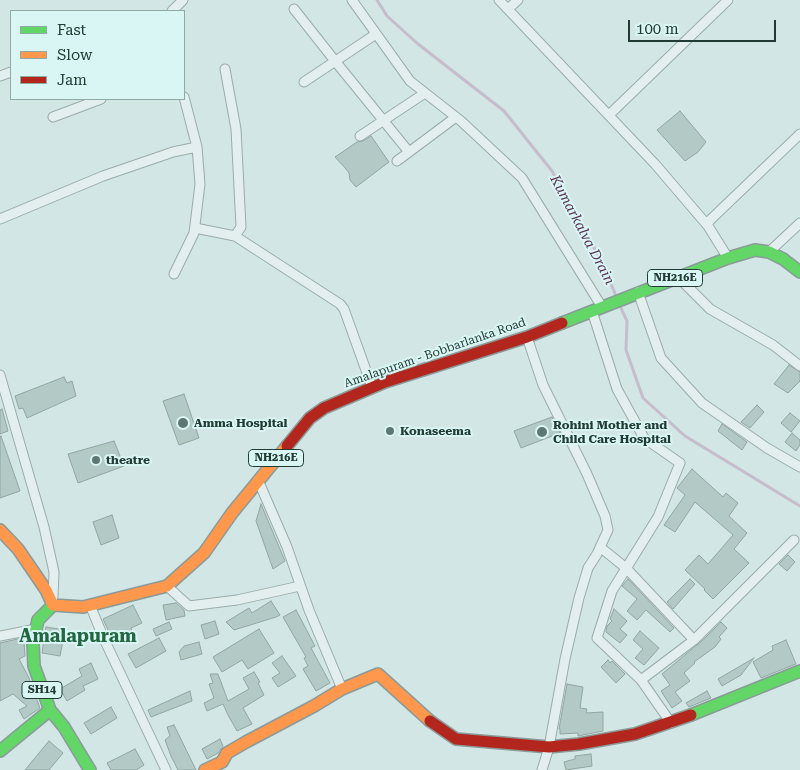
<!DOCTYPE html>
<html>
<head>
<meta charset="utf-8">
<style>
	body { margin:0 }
	#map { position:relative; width:800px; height:770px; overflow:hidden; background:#d2e6e5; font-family:"Roboto Serif",serif }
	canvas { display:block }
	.legend { position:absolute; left:10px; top:10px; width:175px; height:90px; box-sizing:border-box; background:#d9f5f4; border:1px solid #8faba7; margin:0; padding:6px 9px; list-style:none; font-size:15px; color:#213b34 }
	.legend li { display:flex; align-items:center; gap:10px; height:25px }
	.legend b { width:25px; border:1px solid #8faba7 }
	.scale { position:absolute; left:628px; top:20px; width:148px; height:22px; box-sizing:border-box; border:2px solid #213b34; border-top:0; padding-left:6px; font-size:15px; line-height:18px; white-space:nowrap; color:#213b34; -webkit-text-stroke:4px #d9f5f4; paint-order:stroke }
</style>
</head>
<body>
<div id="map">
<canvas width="800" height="770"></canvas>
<ul class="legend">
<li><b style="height:6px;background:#63d668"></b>Fast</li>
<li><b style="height:6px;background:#ff974d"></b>Slow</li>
<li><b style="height:6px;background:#b3261e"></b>Jam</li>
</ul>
<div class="scale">100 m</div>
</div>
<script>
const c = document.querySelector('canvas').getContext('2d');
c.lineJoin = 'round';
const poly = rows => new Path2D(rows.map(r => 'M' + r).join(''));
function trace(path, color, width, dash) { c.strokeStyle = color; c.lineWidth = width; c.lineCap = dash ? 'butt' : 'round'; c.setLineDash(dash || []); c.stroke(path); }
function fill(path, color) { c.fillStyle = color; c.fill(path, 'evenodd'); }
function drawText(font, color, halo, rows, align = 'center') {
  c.font = font + ' "Roboto Serif",serif'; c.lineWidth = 4; c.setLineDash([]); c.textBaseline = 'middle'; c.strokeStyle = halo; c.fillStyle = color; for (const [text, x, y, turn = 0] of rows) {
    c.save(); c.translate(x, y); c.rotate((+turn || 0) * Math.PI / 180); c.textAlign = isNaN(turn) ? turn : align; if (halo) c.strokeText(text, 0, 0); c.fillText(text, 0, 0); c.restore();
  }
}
trace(poly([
	[377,0,387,16,418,44,504,111,552,171,602,262,616,296],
	[620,306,627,321,626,350,643,398,685,436,800,506]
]), '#c6bccc', 3);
const building = poly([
	[680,111,706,142,698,152,685,161,657,130,680,111],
	[371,136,389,162,356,187,350,180,349,173,346,169,335,157,357,142,363,141,371,136],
	[789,365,800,372,800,381,788,393,774,384,789,365],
	[64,377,67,383,72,381,76,396,27,418,23,408,19,409,15,396,64,377],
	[184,394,199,438,179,445,163,401,184,394],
	[757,405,764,412,750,428,741,422,757,405],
	[2,409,8,431,0,434,0,410,2,409],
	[790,413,800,421,791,432,781,423,790,413],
	[552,417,560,433,521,448,514,431,552,417],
	[722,424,747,442,742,450,718,431,722,424],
	[792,433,800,440,800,445,796,451,785,442,792,433],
	[1,436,20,491,0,498,0,437,1,436],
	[114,441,124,466,78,483,68,454,114,441],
	[692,469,723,497,726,493,738,503,729,516,747,533,734,549,749,563,713,599,704,590,705,589,685,570,699,555,708,564,733,535,695,502,675,532,664,525,685,495,677,488,692,469],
	[261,504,285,561,273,569,256,521,261,504],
	[112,515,119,538,101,545,93,522,112,515],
	[788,555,795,562,787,571,779,564,788,555],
	[628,579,674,628,670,632,646,610,637,620,627,611,637,599,622,586,628,579],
	[690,579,695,584,673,609,667,602,690,579],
	[271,601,280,615,276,617,234,630,226,622,249,608,252,613,271,601],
	[176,603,184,610,185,616,166,620,163,605,176,603],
	[133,605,142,623,131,628,132,632,113,641,103,619,133,605],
	[614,609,627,621,620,629,627,635,620,643,606,632,607,626,612,621,610,619,614,609],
	[296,610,315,646,311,648,330,683,316,691,303,669,308,666,304,658,306,657,283,617,296,610],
	[215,621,219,634,205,639,201,625,215,621],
	[169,622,172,629,156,636,153,629,169,622],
	[721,622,727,628,719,637,721,639,715,647,694,662,695,663,684,673,690,681,675,692,682,701,672,708,661,691,670,685,662,674,703,640,721,622],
	[46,627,65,630,60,656,42,653,46,627],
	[259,629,274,653,248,669,242,660,222,672,213,657,259,629],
	[640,631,659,648,644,665,635,658,643,649,633,640,640,631],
	[22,638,24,642,25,656,19,659,29,678,40,708,24,719,19,710,27,706,13,694,0,701,0,643,22,638],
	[159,638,166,651,136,668,128,654,159,638],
	[786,640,796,664,761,678,753,662,773,650,772,646,786,640],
	[199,642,202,654,181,660,179,652,184,646,199,642],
	[282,656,296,676,278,687,272,678,280,673,272,663,282,656],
	[754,658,741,675,722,686,718,679,754,658],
	[608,660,610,663,612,661,625,674,616,683,601,667,608,660],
	[91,663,98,679,83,686,85,690,67,701,60,689,82,676,79,669,91,663],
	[254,672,260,682,258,683,264,695,243,708,252,724,237,731,228,715,223,704,207,711,204,703,214,698,209,684,213,683,210,674,218,674,228,701,249,689,243,678,254,672],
	[567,684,583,687,580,708,587,709,586,713,603,712,603,731,578,736,578,733,560,734,560,729,559,729,567,684],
	[190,691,192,701,151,717,148,710,190,691],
	[707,691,711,698,689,707,686,703,707,691],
	[111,707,117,718,91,734,84,723,111,707],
	[174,725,196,770,178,770,171,756,165,740,170,736,167,727,174,725],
	[220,739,223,746,218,753,207,759,202,749,220,739],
	[49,741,63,753,49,770,25,770,49,741],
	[135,749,144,765,136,770,111,770,107,763,135,749],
	[591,754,592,766,566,770,564,762,575,759,575,756,591,754]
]);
fill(building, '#b3c9c5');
trace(building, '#91a6a1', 1);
const street = poly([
	[352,0,410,81,461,121,522,178,602,307],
	[499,0,655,164,708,226,728,258],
	[294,9,335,61,409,152],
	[508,9,518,0],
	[172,11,183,0],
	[0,76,11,72],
	[304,82,376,34],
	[609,115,728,0],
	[53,117,101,99],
	[360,136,425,93],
	[397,161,456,117],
	[0,219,103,176,173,152,197,147],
	[706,224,800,134],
	[195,228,235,236,241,227,236,129,225,69],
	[235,236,340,304,344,309,372,387],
	[769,252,800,223],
	[174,274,194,233,200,184,197,147,184,97],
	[678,277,710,309,773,345,800,366],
	[638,292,661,358,702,403,767,448,800,467],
	[592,311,617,389,644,438,680,463,658,517,612,591,597,638,641,680,671,723],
	[527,337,543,385,587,474,605,516,608,530,597,554,588,568,579,598,565,659,549,747,542,770],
	[0,375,44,527,54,572,53,597],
	[258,480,287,547,309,610,342,689],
	[600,547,626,568,694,640,641,680],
	[167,586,189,606,237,600,300,586],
	[90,605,104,639,166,770],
	[0,636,36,629],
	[694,640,794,540]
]);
const fast = poly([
	[562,323,728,258,755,250,769,252,783,259,800,272],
	[53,605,38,620,33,643,34,666,50,710,64,727,90,770],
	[691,715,800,671],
	[0,751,50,710]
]);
const slow = poly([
	[0,530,18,549,46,590,53,605,83,607,167,586,204,553,232,513,287,446],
	[205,770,222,762,227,753,246,742,314,706,342,689,378,674,430,721]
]);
const jam = poly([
	[287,446,310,418,324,408,385,382,527,337,562,323],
	[430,721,456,739,549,747,579,744,635,734,691,715]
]);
trace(street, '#9aacaa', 11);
trace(fast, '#8a9b99', 14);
trace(slow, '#8a9b99', 14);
trace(jam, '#8a9b99', 14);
trace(street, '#e3eeee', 9);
trace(fast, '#63d668', 11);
trace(slow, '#ff974d', 11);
trace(jam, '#b3261e', 11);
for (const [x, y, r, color] of [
	[183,423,6,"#5f7772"],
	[390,431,5,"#5f7772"],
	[542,432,6,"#5f7772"],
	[96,460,5,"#5f7772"]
]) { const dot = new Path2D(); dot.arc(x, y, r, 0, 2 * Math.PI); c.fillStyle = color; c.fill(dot); trace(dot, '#d9f5f4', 2); }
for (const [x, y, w] of [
	[675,278,55],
	[276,458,55],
	[42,690,40]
]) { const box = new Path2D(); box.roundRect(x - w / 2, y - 8.5, w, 17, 4); c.fillStyle = '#d9f5f4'; c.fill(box); trace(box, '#213b34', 1); }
drawText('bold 11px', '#213b34', null, [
	["NH216E",675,278],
	["NH216E",276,458],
	["SH14",42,690]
]);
drawText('12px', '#213b34', '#d9f5f4', [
	["Amalapuram - Bobbarlanka Road",435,353,-19]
]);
drawText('bold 12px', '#213b34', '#d9f5f4', [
	["Amma Hospital",194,423],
	["Rohini Mother and",553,425],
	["Child Care Hospital",553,439],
	["Konaseema",400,431],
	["theatre",106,460]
], 'left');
drawText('italic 14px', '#5a3152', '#d9f5f4', [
	["Kumarkalva Drain",582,230,62]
]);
drawText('bold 18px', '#226642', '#d9f5f4', [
	["Amalapuram",78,637]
]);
</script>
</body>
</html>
